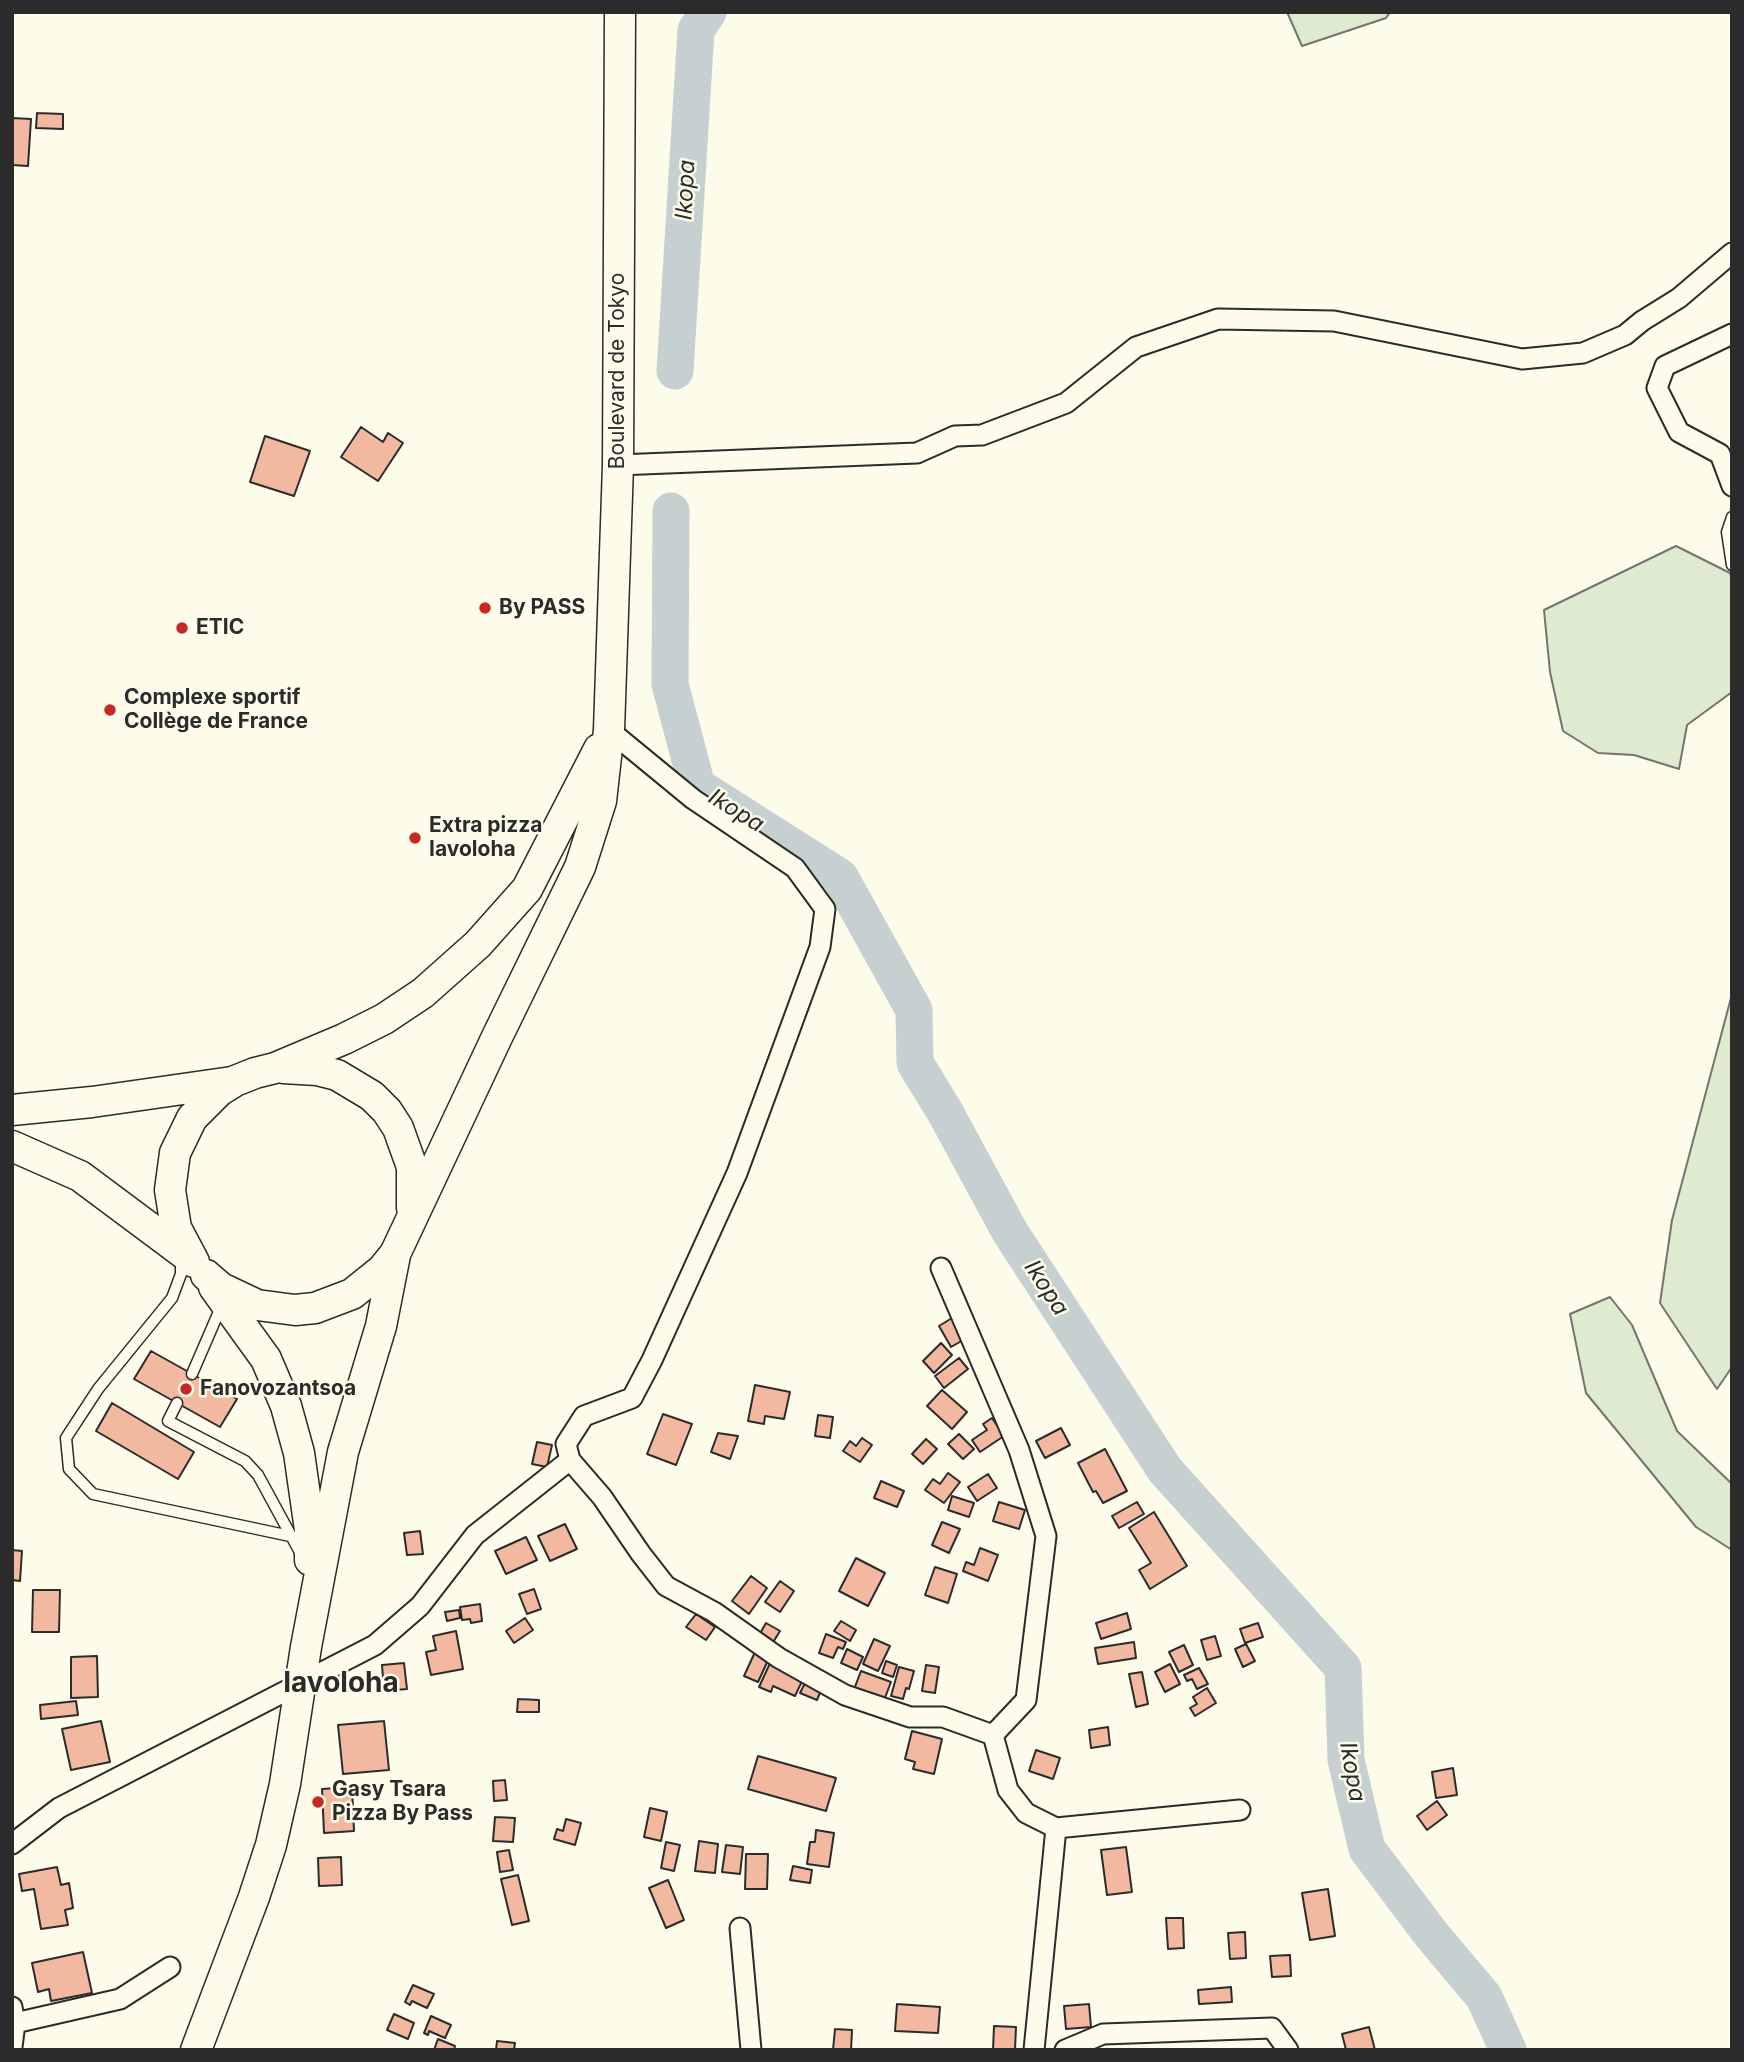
<!DOCTYPE html>
<html>
<head>
<meta charset="utf-8">
<style>
	body { margin:0 }
	#map { position:relative; width:1744px; height:2062px; overflow:hidden; background:#fdfbea; font-family:Inter,sans-serif }
	canvas { display:block }
	.frame { position:absolute; inset:0; border:14px solid #2b2b2b; pointer-events:none }
</style>
</head>
<body>
<div id="map">
<canvas width="1744" height="2062"></canvas>
<div class="frame"></div>
</div>
<script>
const c = document.querySelector('canvas').getContext('2d');
c.lineJoin = 'round';
function fill(path, color) { c.fillStyle = color; c.fill(path, 'evenodd'); }
const poly = rows => new Path2D(rows.map(r => 'M' + r).join(''));
function trace(path, color, width, dash) { c.strokeStyle = color; c.lineWidth = width; c.lineCap = dash ? 'butt' : 'round'; c.setLineDash(dash || []); c.stroke(path); }
function drawText(font, color, halo, rows, align = 'center') {
  c.font = font + ' Inter,sans-serif'; c.lineWidth = 5; c.setLineDash([]); c.textBaseline = 'middle'; c.strokeStyle = halo; c.fillStyle = color; for (const [text, x, y, turn = 0] of rows) {
    c.save(); c.translate(x, y); c.rotate((+turn || 0) * Math.PI / 180); c.textAlign = isNaN(turn) ? turn : align; if (halo) c.strokeText(text, 0, 0); c.fillText(text, 0, 0); c.restore();
  }
}
const green = poly([
	[1287,12,1390,12,1386,18,1302,46,1287,12],
	[1676,546,1730,573,1732,580,1732,692,1687,725,1679,769,1634,755,1598,753,1563,731,1550,672,1544,610,1676,546],
	[1732,994,1732,1367,1717,1389,1660,1303,1672,1220,1732,994],
	[1610,1297,1632,1325,1677,1431,1732,1484,1732,1550,1696,1527,1586,1393,1570,1314,1610,1297]
]);
fill(green, '#deebd1');
trace(green, '#74746e', 2);
trace(poly([
	[675,371,696,30,708,12],
	[671,511,670,684,697,786,840,877,914,1010,915,1063,945,1112,1010,1232,1165,1470,1343,1668,1346,1760,1367,1849,1431,1934,1484,1997,1508,2050]
]), '#c7d0d0', 37);
const building = poly([
	[37,113,63,114,63,129,36,128,37,113],
	[12,118,31,119,28,166,12,165,12,118],
	[361,427,383,442,388,433,403,443,378,481,341,457,361,427],
	[265,436,310,451,294,496,250,482,265,436],
	[952,1318,965,1339,951,1347,939,1326,952,1318],
	[941,1343,952,1355,934,1373,923,1361,941,1343],
	[151,1351,237,1399,220,1427,134,1379,151,1351],
	[959,1358,968,1369,944,1388,935,1376,959,1358],
	[755,1385,790,1392,784,1419,765,1416,764,1424,748,1421,755,1385],
	[942,1390,967,1412,952,1429,927,1406,942,1390],
	[112,1403,194,1452,178,1479,96,1431,112,1403],
	[663,1414,692,1424,676,1465,647,1454,663,1414],
	[818,1415,833,1417,830,1438,815,1436,818,1415],
	[992,1418,1004,1436,980,1452,972,1440,987,1430,983,1424,992,1418],
	[1061,1428,1070,1445,1045,1458,1036,1441,1061,1428],
	[718,1433,738,1436,730,1459,711,1452,718,1433],
	[959,1434,974,1449,963,1459,948,1444,959,1434],
	[862,1438,872,1445,860,1462,843,1451,850,1441,856,1446,862,1438],
	[926,1439,937,1449,923,1464,912,1454,926,1439],
	[537,1442,552,1445,547,1467,532,1464,537,1442],
	[1105,1449,1127,1491,1103,1503,1096,1491,1093,1492,1078,1463,1105,1449],
	[948,1473,960,1482,944,1503,925,1490,933,1479,940,1484,948,1473],
	[988,1474,997,1488,977,1501,968,1487,988,1474],
	[881,1481,904,1491,897,1507,874,1498,881,1481],
	[952,1496,974,1503,969,1517,948,1510,952,1496],
	[999,1502,1025,1510,1019,1529,993,1521,999,1502],
	[1137,1502,1144,1514,1119,1528,1112,1516,1137,1502],
	[1154,1512,1187,1566,1150,1589,1139,1570,1151,1563,1129,1528,1154,1512],
	[942,1522,960,1529,949,1553,932,1545,942,1522],
	[565,1524,577,1549,550,1561,538,1536,565,1524],
	[420,1531,423,1554,407,1555,404,1533,420,1531],
	[526,1537,537,1560,506,1574,495,1551,526,1537],
	[980,1548,998,1555,988,1581,963,1571,966,1562,974,1565,980,1548],
	[12,1550,22,1551,20,1581,12,1580,12,1550],
	[856,1558,885,1573,868,1606,839,1591,856,1558],
	[935,1567,957,1574,948,1603,925,1595,935,1567],
	[751,1576,767,1588,749,1614,732,1601,751,1576],
	[780,1581,794,1591,780,1612,765,1602,780,1581],
	[534,1589,541,1609,527,1614,519,1594,534,1589],
	[33,1590,60,1590,59,1632,32,1632,33,1590],
	[480,1604,482,1621,471,1623,470,1619,462,1620,460,1607,480,1604],
	[459,1610,460,1618,447,1621,445,1612,459,1610],
	[1127,1613,1131,1629,1101,1639,1096,1623,1127,1613],
	[696,1614,715,1627,706,1640,686,1627,696,1614],
	[525,1618,533,1630,514,1643,506,1631,525,1618],
	[841,1621,856,1630,850,1641,834,1631,841,1621],
	[766,1623,780,1631,772,1644,758,1637,766,1623],
	[1258,1623,1263,1637,1245,1643,1240,1629,1258,1623],
	[456,1631,463,1669,431,1675,426,1652,436,1650,433,1636,456,1631],
	[826,1634,846,1642,843,1649,838,1647,833,1658,819,1653,826,1634],
	[1215,1636,1221,1656,1207,1660,1201,1640,1215,1636],
	[874,1639,890,1646,878,1671,863,1664,874,1639],
	[1134,1642,1136,1658,1098,1664,1095,1648,1134,1642],
	[1246,1644,1255,1661,1243,1667,1235,1649,1246,1644],
	[1184,1645,1193,1665,1179,1672,1169,1652,1184,1645],
	[847,1649,863,1657,857,1670,841,1663,847,1649],
	[755,1652,769,1658,758,1682,744,1676,755,1652],
	[97,1656,98,1697,71,1698,71,1657,97,1656],
	[771,1661,804,1677,795,1696,773,1686,771,1692,759,1687,771,1661],
	[886,1661,897,1665,893,1677,882,1673,886,1661],
	[404,1663,407,1689,384,1691,382,1665,404,1663],
	[1170,1664,1180,1684,1165,1692,1155,1672,1170,1664],
	[926,1665,939,1667,935,1693,922,1691,926,1665],
	[899,1667,914,1671,909,1689,906,1688,903,1699,891,1696,899,1667],
	[1199,1668,1208,1684,1197,1689,1192,1679,1187,1681,1184,1675,1199,1668],
	[861,1671,891,1682,883,1703,853,1692,861,1671],
	[1142,1672,1148,1704,1136,1707,1129,1674,1142,1672],
	[806,1681,822,1688,817,1700,800,1693,806,1681],
	[1207,1688,1216,1703,1195,1716,1190,1708,1197,1704,1193,1697,1207,1688],
	[518,1699,539,1700,539,1712,517,1712,518,1699],
	[76,1701,78,1715,41,1719,40,1705,76,1701],
	[101,1721,110,1762,71,1770,62,1729,101,1721],
	[384,1721,389,1770,343,1774,338,1725,384,1721],
	[1108,1727,1110,1745,1091,1748,1089,1730,1108,1727],
	[912,1731,942,1739,934,1774,913,1769,915,1762,905,1759,912,1731],
	[1036,1750,1060,1758,1053,1779,1029,1771,1036,1750],
	[758,1756,836,1778,826,1811,748,1789,758,1756],
	[1453,1768,1457,1795,1436,1798,1432,1772,1453,1768],
	[505,1780,507,1800,494,1801,493,1781,505,1780],
	[352,1787,354,1831,324,1833,322,1789,352,1787],
	[1437,1801,1447,1815,1427,1830,1417,1816,1437,1801],
	[650,1808,667,1812,661,1841,644,1837,650,1808],
	[495,1817,515,1818,513,1842,493,1841,495,1817],
	[566,1819,581,1823,575,1845,554,1839,557,1829,563,1831,566,1819],
	[816,1830,834,1833,829,1867,807,1864,810,1842,815,1842,816,1830],
	[699,1841,718,1844,715,1873,695,1871,699,1841],
	[666,1842,680,1845,674,1871,661,1868,666,1842],
	[726,1845,743,1847,740,1874,722,1872,726,1845],
	[1126,1847,1132,1892,1107,1895,1101,1850,1126,1847],
	[509,1850,513,1870,500,1872,497,1852,509,1850],
	[746,1854,768,1854,767,1889,745,1889,746,1854],
	[341,1857,342,1885,319,1886,318,1858,341,1857],
	[793,1866,812,1870,810,1883,790,1880,793,1866],
	[57,1867,61,1885,69,1883,73,1908,65,1910,68,1925,41,1929,34,1889,22,1891,19,1874,57,1867],
	[518,1875,529,1921,512,1925,501,1879,518,1875],
	[668,1880,684,1920,666,1928,649,1888,668,1880],
	[1328,1889,1335,1936,1310,1940,1302,1893,1328,1889],
	[1166,1918,1183,1918,1184,1948,1168,1949,1166,1918],
	[1245,1932,1246,1958,1230,1959,1228,1933,1245,1932],
	[83,1952,92,1993,51,2001,49,1989,38,1992,32,1963,83,1952],
	[1290,1955,1291,1976,1272,1977,1270,1956,1290,1955],
	[413,1985,434,1994,427,2008,412,2001,410,2005,405,2002,413,1985],
	[1231,1987,1232,2002,1199,2004,1198,1990,1231,1987],
	[897,2004,940,2007,938,2033,895,2031,897,2004],
	[1089,2004,1091,2027,1066,2029,1064,2006,1089,2004],
	[394,2014,414,2023,408,2039,387,2030,394,2014],
	[431,2016,451,2025,445,2038,429,2031,428,2035,424,2033,431,2016],
	[994,2026,1016,2027,1015,2050,993,2050,994,2026],
	[1369,2027,1375,2050,1346,2050,1342,2034,1369,2027],
	[835,2029,852,2030,851,2050,833,2050,835,2029],
	[438,2039,455,2046,454,2050,434,2050,438,2039],
	[497,2041,515,2043,514,2050,496,2050,497,2041]
]);
fill(building, '#f2b8a0');
trace(building, '#2b2b2b', 2);
const service = poly([
	[1732,517,1727,532,1732,565],
	[181,1257,181,1274,172,1298,98,1389,66,1438,69,1469,93,1494,290,1536],
	[192,1374,221,1307],
	[177,1403,168,1421,245,1461,258,1475,301,1554]
]);
const minor = poly([
	[1732,334,1665,366,1657,388,1679,432,1720,454,1732,486],
	[618,465,917,453,955,436,982,435,1066,403,1136,347,1218,319,1334,321,1522,359,1583,353,1625,335,1642,321,1679,298,1732,253],
	[941,1268,1019,1450,1046,1536,1026,1700,993,1735],
	[570,1460,566,1444,584,1416,632,1398,652,1360,737,1173,820,947,825,909,795,868,693,799,609,730],
	[12,1844,59,1808,375,1645,420,1606,475,1535,570,1460,602,1497,641,1554,666,1586,714,1612,779,1658,845,1695,910,1717,943,1717,993,1735,1008,1790,1026,1813,1056,1828,1240,1810],
	[740,1928,751,2050],
	[12,2007,15,2023,12,2047],
	[15,2023,120,1999,170,1967],
	[1034,2050,1056,1828],
	[1065,2050,1103,2034,1272,2028,1288,2050]
]);
const primary = poly([
	[283,1068,317,1070,337,1075,372,1096,387,1111,398,1128,412,1167,412,1208],
	[12,1110,92,1102,232,1082],
	[12,1146,80,1176,186,1255],
	[194,1262,176,1228,170,1190,175,1153,192,1118,219,1091,235,1081,255,1073,275,1068,344,1039,384,1019,423,993,478,944,527,889,599,749],
	[206,1275,221,1288,257,1305,295,1310,315,1308,352,1294,382,1270,395,1254,497,1037,580,867,601,801,609,730,618,465,620,12],
	[214,1287,266,1359,286,1406,299,1453,310,1530,310,1560],
	[196,2050,254,1897,271,1845,285,1784,306,1647,343,1452,381,1326,395,1255]
]);
trace(service, '#2b2b2b', 13);
trace(minor, '#2b2b2b', 23);
trace(primary, '#2b2b2b', 33);
trace(service, '#fdfbea', 10);
trace(minor, '#fdfbea', 19);
trace(primary, '#fdfbea', 30);
for (const [x, y, r, color] of [
	[485,608,7,"#c62828"],
	[182,628,7,"#c62828"],
	[110,710,7,"#c62828"],
	[415,838,7,"#c62828"],
	[186,1389,7,"#c62828"],
	[318,1802,7,"#c62828"]
]) { const dot = new Path2D(); dot.arc(x, y, r, 0, 2 * Math.PI); c.fillStyle = color; c.fill(dot); trace(dot, '#fdfbea', 2.5); }
drawText('21px', '#2b2b2b', '#fdfbea', [
	["Boulevard de Tokyo",618,371,-90]
]);
drawText('bold 21px', '#2b2b2b', '#fdfbea', [
	["By PASS",499,608],
	["ETIC",196,628],
	["Complexe sportif",124,698],
	["Collège de France",124,722],
	["Extra pizza",429,826],
	["Iavoloha",429,850],
	["Fanovozantsoa",200,1389],
	["Gasy Tsara",332,1790],
	["Pizza By Pass",332,1814]
], 'left');
drawText('italic 23px', '#2b2b2b', '#fdfbea', [
	["Ikopa",686,190,-87],
	["Ikopa",736,811,32],
	["Ikopa",1046,1288,57],
	["Ikopa",1352,1772,80]
]);
drawText('bold 28px', '#2b2b2b', '#fdfbea', [
	["Iavoloha",341,1684]
]);
</script>
</body>
</html>
